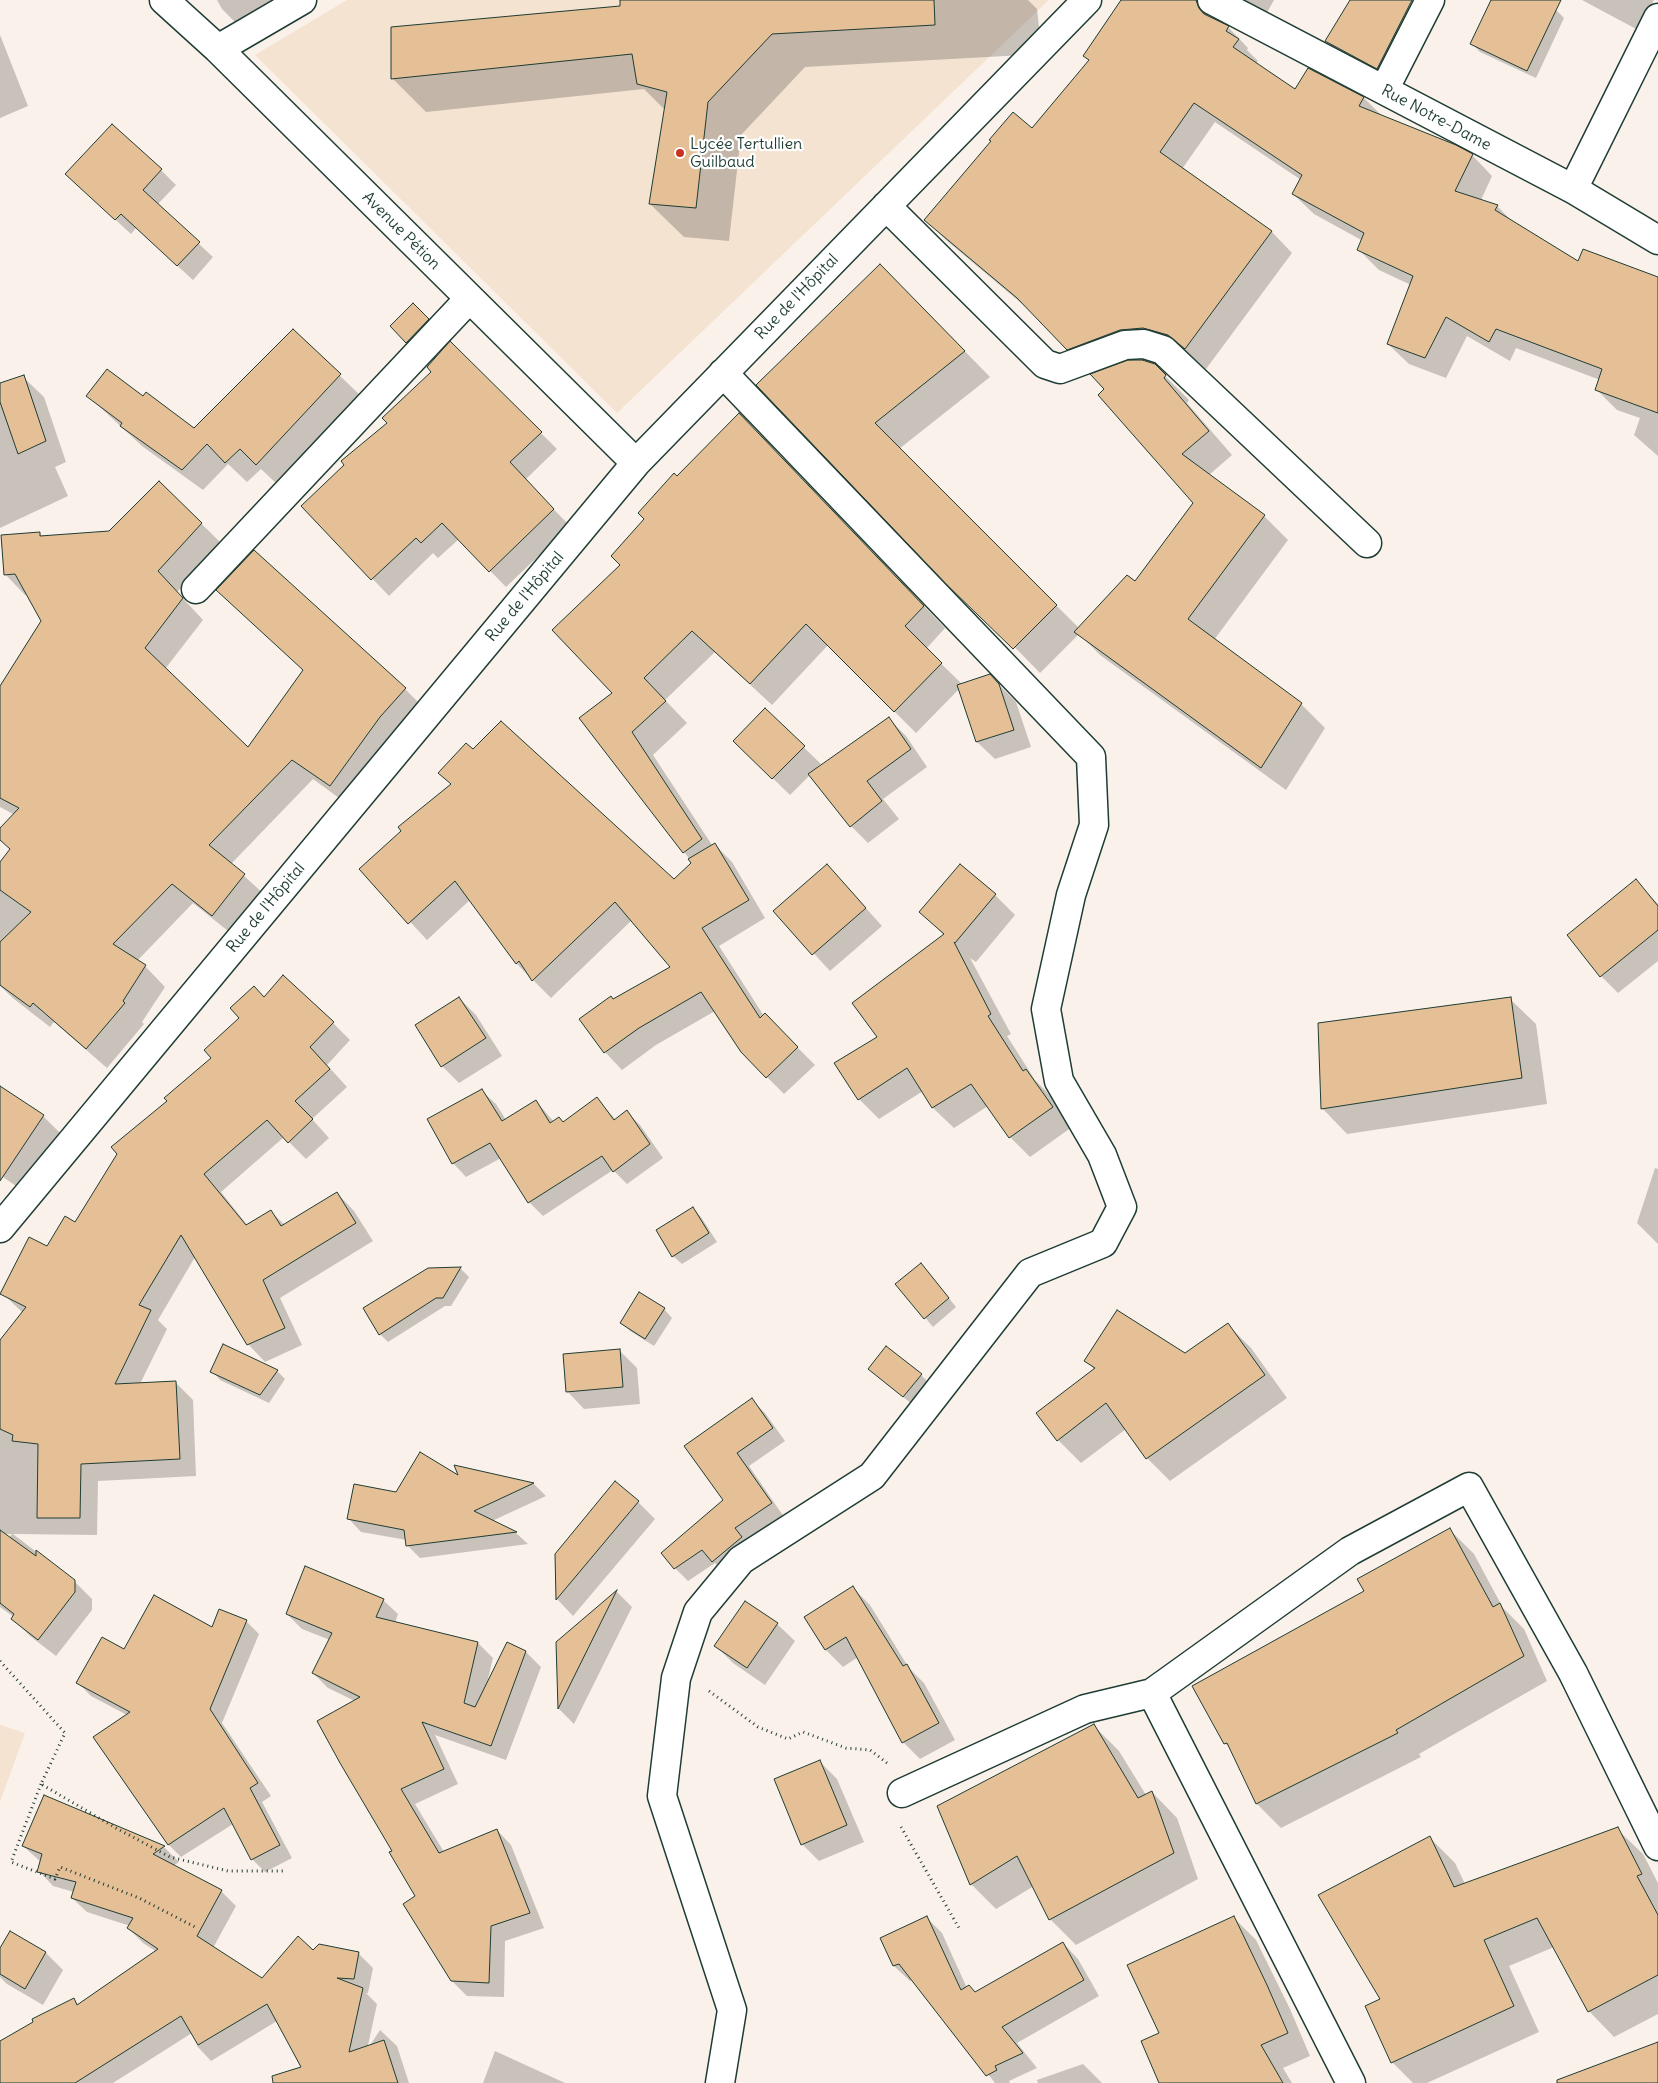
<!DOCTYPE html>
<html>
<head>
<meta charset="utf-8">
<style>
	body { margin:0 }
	canvas { display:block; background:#faf2ea }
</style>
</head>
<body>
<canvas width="1658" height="2083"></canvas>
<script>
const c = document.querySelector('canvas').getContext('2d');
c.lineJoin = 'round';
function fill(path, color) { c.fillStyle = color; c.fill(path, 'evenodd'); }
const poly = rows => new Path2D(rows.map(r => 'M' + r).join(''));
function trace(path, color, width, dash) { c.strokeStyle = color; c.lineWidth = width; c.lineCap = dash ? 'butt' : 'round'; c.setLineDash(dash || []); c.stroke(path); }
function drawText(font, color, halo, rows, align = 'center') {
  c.font = font + ' Delius,sans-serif'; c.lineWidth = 4.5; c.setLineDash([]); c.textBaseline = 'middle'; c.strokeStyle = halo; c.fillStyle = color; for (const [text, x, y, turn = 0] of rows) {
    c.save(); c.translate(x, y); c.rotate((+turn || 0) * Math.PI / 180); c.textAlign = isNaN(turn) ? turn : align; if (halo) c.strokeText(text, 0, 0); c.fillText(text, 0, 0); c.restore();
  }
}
fill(poly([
	[347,0,1049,0,617,413,255,55],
	[0,1725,25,1733,0,1802]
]), '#f4e3d1');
fill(poly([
	[217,0,301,0,252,39,222,9],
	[621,0,1028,0,1037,9,1042,54,805,67,741,135,729,241,684,237,650,204,665,110,644,89,426,112,393,79,622,7],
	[1123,0,1274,0,1264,18,1218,14,1217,21,1228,27,1248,48,1247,50,1258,61,1256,64,1296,90,1309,70,1364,98,1382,116,1472,155,1492,176,1481,200,1497,206,1514,223,1579,263,1658,299,1658,456,1634,435,1640,418,1617,410,1596,389,1600,380,1516,348,1510,361,1467,336,1446,378,1409,364,1388,344,1411,285,1379,270,1359,250,1363,241,1314,214,1293,194,1301,180,1215,122,1182,169,1272,232,1292,253,1206,369,1190,355,1165,348,1141,350,1089,370,1034,314,946,240,926,220,992,141,1032,130,1089,61,1084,56],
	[1352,0,1400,0,1409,6,1426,23,1395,85,1343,58,1326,41],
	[1492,0,1535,0,1556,10,1564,18,1536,78,1480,52,1471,43],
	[1582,0,1654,0,1638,30],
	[0,35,28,106,0,118],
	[161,170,176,185,157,205,213,257,193,280,136,228,131,234,82,189],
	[906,291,990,377,899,449,1079,628,1136,583,1195,503,1154,365,1189,400,1187,403,1232,455,1209,475,1264,516,1288,540,1214,640,1301,704,1325,728,1286,790,1100,655,1079,634,1040,673,758,385],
	[413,305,436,328,415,351,392,326],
	[293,331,361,396,278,485,261,469,247,482,228,464,203,490,142,446,88,396,143,398,194,430],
	[450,343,557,449,525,480,570,526,506,587,459,539,438,558,433,553,389,596,303,506,388,423,432,372],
	[23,377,44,397,66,462,55,467,68,496,0,528,0,385],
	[761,436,945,628,926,649,962,684,990,676,1016,702,1031,747,995,759,977,742,960,688,916,733,828,645,772,705,715,652,665,700,687,723,653,755,712,845,714,844,732,862,765,918,719,946,764,1016,765,1015,815,1065,784,1094,742,1052,715,1011,656,1045,622,1070,605,1052,613,1000,672,967,632,920,551,998,516,963,470,900,427,940,361,869,674,881,693,863,684,852,614,693,621,565,646,519,677,478],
	[159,482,222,544,177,592,203,620,165,669,248,749,304,671,218,590,405,689,425,709,350,806,313,779,231,864,265,895,233,935,193,903,137,961,145,966,165,987,142,1022,144,1024,107,1068,54,1022,50,1027,14,999,0,986,0,864,11,849,0,838,0,830,15,815,0,807,0,688,42,621,28,594,25,595,5,574,39,533,43,537,109,532],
	[765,710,821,764,817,767,818,769,889,719,906,736,927,767,883,799,899,819,868,843,851,826,810,775,790,795,752,758],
	[827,865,882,926,830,971,775,911],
	[1636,881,1658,904,1658,961,1618,993,1601,976],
	[995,895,1015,915,976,962,970,958,1011,1034,1007,1036,1035,1080,1046,1091,1072,1127,1030,1157,1010,1137,988,1106,954,1128,933,1108,923,1091,879,1119,859,1099,879,1037,944,935,921,912],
	[265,998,333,1023,350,1040,327,1065,347,1087,312,1119,329,1138,306,1159,284,1137,221,1192,248,1226,271,1212,285,1225,337,1193,354,1211,373,1241,280,1298,302,1345,265,1362,248,1344,195,1257,158,1320,167,1329,140,1384,175,1382,193,1400,196,1476,98,1481,97,1535,13,1534,74,1581,92,1599,92,1610,56,1656,30,1636,13,1619,14,1617,0,1607,0,1550,12,1534,0,1534,0,1342,23,1313,2,1293,47,1248,75,1224,169,1101,213,1058],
	[459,998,476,1015,502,1056,459,1083,442,1066],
	[1510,999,1536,1024,1547,1104,1347,1134,1322,1108],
	[0,1087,43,1116,60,1133,22,1190,0,1175],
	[482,1091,496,1104,506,1120,536,1101,554,1122,564,1123,597,1099,616,1120,627,1112,640,1125,663,1158,627,1184,613,1170,543,1216,529,1202,501,1158,466,1177,453,1163],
	[1655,1168,1658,1169,1658,1244,1637,1223],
	[693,1208,701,1217,717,1242,682,1264,673,1256],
	[428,1269,461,1269,469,1277,451,1306,445,1306,388,1342,380,1334],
	[929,1273,956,1307,933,1327,897,1284],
	[664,1309,672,1318,654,1346,630,1331,621,1322],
	[1228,1325,1251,1348,1287,1398,1170,1481,1147,1458,1126,1429,1081,1463,1058,1440,1038,1413,1095,1370,1086,1361,1185,1355],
	[620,1351,637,1368,640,1404,584,1409,567,1391],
	[212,1371,277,1371,285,1379,269,1403,220,1380],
	[921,1375,929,1383,912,1404,878,1377],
	[752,1400,765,1413,785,1441,749,1466,784,1517,726,1574,715,1563,688,1581,675,1568,724,1500,686,1446],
	[456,1467,534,1484,546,1496,492,1521,516,1533,528,1544,420,1558,407,1545,407,1540,361,1532,349,1519,460,1478],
	[638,1502,655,1519,573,1616,557,1599,556,1554],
	[1450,1530,1474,1554,1503,1608,1524,1629,1547,1681,1419,1754,1421,1757,1281,1828,1257,1804,1232,1750,1225,1743],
	[853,1588,870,1605,909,1668,924,1683,955,1740,920,1759,903,1742,858,1657,843,1667,826,1650,805,1617],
	[617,1592,632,1607,574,1724,559,1709,558,1643],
	[383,1600,398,1614,395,1623,478,1643,493,1658,487,1683,526,1652,541,1667,506,1760,435,1735,458,1784,415,1804,444,1852,497,1830,511,1845,544,1928,505,1941,504,1997,467,1996,452,1981,417,1897,394,1851,355,1701,328,1688,313,1673,330,1640,302,1629,287,1614],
	[246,1621,259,1634,222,1723,271,1796,262,1802,292,1858,265,1872,252,1859,233,1824,181,1857,168,1844,127,1715,91,1696,78,1683,125,1651],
	[777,1624,795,1641,765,1685,733,1663,716,1646],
	[1093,1725,1119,1751,1146,1795,1152,1792,1177,1818,1198,1879,1076,1945,1050,1919,1034,1886,996,1909,971,1884],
	[820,1762,837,1779,864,1842,819,1861,802,1844],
	[44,1796,165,1848,179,1862,173,1866,221,1891,236,1906,213,1948,263,1980,313,1952,358,1953,373,1968,368,1993,366,1993,377,2004,367,2050,380,2030,397,2046,409,2083,309,2083,277,2021,211,2061,197,2046,199,2043,192,2033,113,2083,8,2083,0,2069,0,2043,74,2000,79,2005,157,1952,143,1943,128,1928,130,1926,87,1912,72,1898,74,1892,53,1886,39,1871,41,1862,23,1846],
	[1617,1829,1643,1854,1658,1883,1658,2014,1614,2037,1589,2011,1554,1947,1509,1966,1539,2032,1427,2083,1413,2083,1392,2062,1382,1999,1430,1838,1455,1863,1465,1884],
	[1233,1917,1256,1940,1290,2009,1310,2056,1283,2068,1292,2083,1161,2083,1160,2033],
	[927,1918,942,1933,967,1988,975,1993,1063,1943,1078,1959,1099,1996,1017,2043,1037,2068,1009,2081,1010,2083,995,2083,913,1980,910,1981,894,1966,882,1939],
	[0,1950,46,1953,63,1970,43,2005,7,1984,0,1977],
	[495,2051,565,2083,483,2083],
	[1083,2064,1102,2083,1038,2083,1037,2080]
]), '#0003');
const building = poly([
	[620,0,934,0,935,25,772,34,708,102,696,208,649,204,667,92,637,84,632,54,391,79,391,27,620,6,620,0],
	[1121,0,1196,0,1199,8,1204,14,1229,26,1226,31,1239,39,1233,47,1295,89,1308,68,1364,97,1359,106,1456,145,1473,154,1455,191,1498,205,1495,210,1578,261,1583,249,1658,277,1658,413,1595,390,1602,369,1496,329,1489,342,1446,317,1425,358,1387,344,1413,276,1357,250,1364,233,1292,194,1302,175,1194,103,1160,152,1272,231,1185,349,1168,335,1143,328,1120,330,1067,350,1017,298,924,220,991,141,989,140,1013,112,1032,128,1089,60,1083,56,1121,0],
	[1350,0,1412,0,1377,69,1325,41,1350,0],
	[1491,0,1561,0,1527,71,1470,44,1491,0],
	[112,124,162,169,143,190,200,242,177,266,121,214,115,220,65,174,112,124],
	[880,264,965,351,875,423,1057,605,1013,649,945,583,756,385,880,264],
	[413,303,429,319,406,343,390,326,413,303],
	[293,329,341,374,256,465,240,449,225,463,207,444,182,470,120,426,122,423,86,396,107,369,143,396,146,392,194,428,293,329],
	[450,341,542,432,510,462,554,509,489,572,442,523,421,543,416,538,371,580,301,506,344,465,341,461,387,423,382,418,431,372,427,367,450,341],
	[1128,360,1142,360,1155,364,1166,375,1164,378,1209,431,1182,454,1265,515,1188,619,1302,703,1261,768,1074,632,1127,575,1135,581,1193,503,1098,395,1104,389,1090,374,1128,360],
	[24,375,46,441,18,454,0,402,0,383,24,375],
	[739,413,924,606,905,626,942,663,894,712,806,624,750,684,692,631,644,678,666,701,632,732,702,839,683,853,579,718,612,693,552,630,620,565,611,556,644,519,638,513,674,473,677,476,739,413],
	[159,481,202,523,158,571,183,598,145,648,248,747,303,670,216,590,254,550,406,688,380,717,330,786,292,760,209,845,245,874,212,916,172,884,113,944,146,965,123,1001,125,1003,86,1049,33,1003,30,1007,0,985,0,942,31,912,0,890,0,862,10,849,0,840,0,828,19,808,0,798,0,686,41,621,15,574,4,575,1,535,40,532,40,536,109,531,159,481],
	[990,674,999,684,1014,730,976,742,957,685,990,674],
	[765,708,805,746,772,779,733,741,765,708],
	[889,717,911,749,867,781,882,801,850,827,808,774,889,717],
	[501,721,674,879,691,863,688,859,715,843,749,900,702,928,760,1018,765,1013,798,1047,766,1078,741,1052,701,992,639,1028,604,1053,579,1019,611,996,613,999,670,967,615,902,532,981,519,961,516,964,455,881,408,924,359,869,401,831,398,827,451,784,438,773,466,743,473,749,501,721],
	[827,864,866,908,812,955,773,911,827,864],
	[960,864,996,894,955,943,954,942,991,1014,988,1016,1023,1071,1026,1069,1053,1107,1009,1138,971,1084,932,1108,907,1068,858,1100,834,1063,877,1037,852,1003,944,934,919,912,960,864],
	[1636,879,1658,906,1658,930,1600,977,1567,935,1636,879],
	[283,975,334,1022,310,1047,330,1069,295,1101,313,1119,288,1143,267,1120,204,1174,246,1225,271,1210,281,1226,337,1192,356,1223,263,1280,285,1328,247,1345,181,1235,139,1305,151,1310,115,1384,176,1381,180,1459,81,1464,80,1518,37,1518,38,1444,12,1441,13,1435,0,1429,0,1340,26,1307,0,1294,29,1237,47,1246,65,1216,75,1222,117,1154,111,1147,167,1101,164,1098,211,1058,204,1050,239,1018,230,1008,254,986,264,997,283,975],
	[459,997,486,1038,441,1067,415,1025,459,997],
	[1511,997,1522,1078,1321,1109,1318,1023,1511,997],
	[0,1086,44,1115,0,1181,0,1086],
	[482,1089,502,1121,536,1100,550,1123,559,1117,563,1122,597,1097,614,1120,627,1110,650,1144,613,1172,602,1156,528,1203,490,1143,452,1164,427,1119,482,1089],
	[693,1207,709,1233,672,1257,656,1230,693,1207],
	[921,1263,949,1298,924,1319,895,1284,921,1263],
	[461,1267,443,1298,436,1298,379,1335,363,1308,428,1268,461,1267],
	[639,1292,665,1308,645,1339,620,1323,639,1292],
	[1117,1310,1185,1353,1228,1323,1265,1375,1146,1459,1106,1403,1057,1441,1036,1413,1095,1368,1084,1361,1117,1310],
	[223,1344,278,1370,260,1395,210,1372,223,1344],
	[886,1346,922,1374,903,1397,868,1369,886,1346],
	[620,1349,623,1387,566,1392,563,1354,620,1349],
	[752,1398,773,1428,737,1453,772,1503,735,1528,742,1537,712,1562,702,1550,674,1569,661,1553,723,1500,684,1446,752,1398],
	[420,1452,458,1475,454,1465,534,1483,474,1511,517,1532,406,1546,404,1530,347,1519,354,1484,396,1492,420,1452],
	[615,1481,639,1501,556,1600,555,1554,615,1481],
	[1450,1528,1493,1607,1500,1603,1524,1656,1396,1730,1398,1733,1256,1804,1227,1743,1224,1744,1192,1686,1364,1591,1357,1579,1450,1528],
	[0,1530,36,1556,36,1550,75,1580,75,1592,38,1640,11,1619,14,1614,0,1603,0,1530],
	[305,1566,384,1599,376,1617,478,1642,464,1703,475,1707,507,1642,526,1651,491,1746,422,1722,444,1769,401,1789,439,1853,497,1829,530,1913,491,1926,489,1983,451,1981,403,1904,415,1896,389,1852,392,1851,340,1763,317,1721,360,1697,312,1673,332,1633,286,1614,305,1566],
	[853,1586,903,1666,907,1664,939,1723,902,1743,846,1637,825,1650,804,1617,853,1586],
	[617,1590,558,1709,556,1642,617,1590],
	[154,1595,212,1627,219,1609,247,1620,210,1709,258,1783,250,1788,280,1845,251,1860,224,1808,168,1845,93,1737,130,1712,76,1683,102,1637,124,1649,154,1595],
	[745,1601,778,1623,747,1668,714,1646,745,1601],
	[1094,1724,1138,1798,1152,1791,1174,1853,1049,1920,1017,1856,970,1885,937,1806,1094,1724],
	[820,1760,847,1825,801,1845,774,1779,820,1760],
	[44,1795,165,1846,153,1854,222,1890,197,1936,262,1978,298,1936,313,1950,319,1944,359,1952,354,1979,337,1978,363,1988,349,2052,384,2040,398,2083,273,2083,272,2076,301,2067,267,2004,198,2045,181,2016,75,2083,0,2083,0,2041,33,2022,32,2019,74,1998,77,2005,158,1949,127,1928,133,1918,71,1898,76,1882,37,1872,42,1854,22,1846,44,1795],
	[1618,1827,1642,1874,1637,1876,1658,1915,1658,1975,1588,2012,1537,1918,1484,1940,1514,2006,1391,2063,1365,2006,1380,1999,1318,1895,1430,1836,1454,1887,1618,1827],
	[927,1916,961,1990,969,1985,975,1992,1063,1942,1084,1980,1002,2027,1023,2053,995,2066,997,2070,986,2076,899,1964,893,1966,880,1938,927,1916],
	[1234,1916,1267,1985,1288,2033,1261,2045,1283,2083,1159,2083,1141,2041,1159,2033,1127,1965,1234,1916],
	[10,1931,46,1952,25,1989,0,1974,0,1948,10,1931],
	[1658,2042,1658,2083,1557,2083,1557,2080,1658,2042]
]);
fill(building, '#e5bf96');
trace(building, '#1f3d34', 1);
const minor = poly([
	[164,0,218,49,636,463],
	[1212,0,1573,189,1658,240],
	[218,49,302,0],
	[1384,90,1430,0],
	[1573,189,1658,18],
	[886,206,1045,364,1060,369,1125,345,1144,344,1163,350,1367,543],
	[196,589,469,299],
	[0,1228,636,463,1087,0],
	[1152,1693,1351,2083],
	[902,1793,1085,1709,1152,1693,1350,1551,1469,1487,1573,1673,1658,1846],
	[720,2083,732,2010,662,1796,676,1678,698,1612,741,1560,872,1476,1030,1273,1103,1243,1122,1207,1102,1155,1059,1081,1046,1009,1071,895,1094,825,1091,757,723,373]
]);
trace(minor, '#1f3d34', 31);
trace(poly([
	[0,1661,65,1733,41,1784,116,1828,170,1857,228,1871,285,1871],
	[709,1691,758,1727,788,1739,803,1732,846,1748,870,1750,887,1763],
	[41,1784,11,1862,55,1879,60,1867,139,1898,195,1927],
	[901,1827,959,1928]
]), '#1f3d34', 3, [1, 4]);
trace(minor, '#fff', 28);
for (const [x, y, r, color] of [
	[680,153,5,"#c8321e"]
]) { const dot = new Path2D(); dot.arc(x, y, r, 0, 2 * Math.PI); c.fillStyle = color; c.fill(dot); trace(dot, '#fff', 2); }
drawText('16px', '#1f3d34', '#fff', [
	["Rue Notre-Dame",1436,118,28],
	["Avenue Pétion",401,231,45],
	["Rue de l'Hôpital",797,297,-46],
	["Rue de l'Hôpital",525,597,-50],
	["Rue de l'Hôpital",266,908,-50]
]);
drawText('16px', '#1f3d34', '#fff', [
	["Lycée Tertullien",690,144],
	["Guilbaud",690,162]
], 'left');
</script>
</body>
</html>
